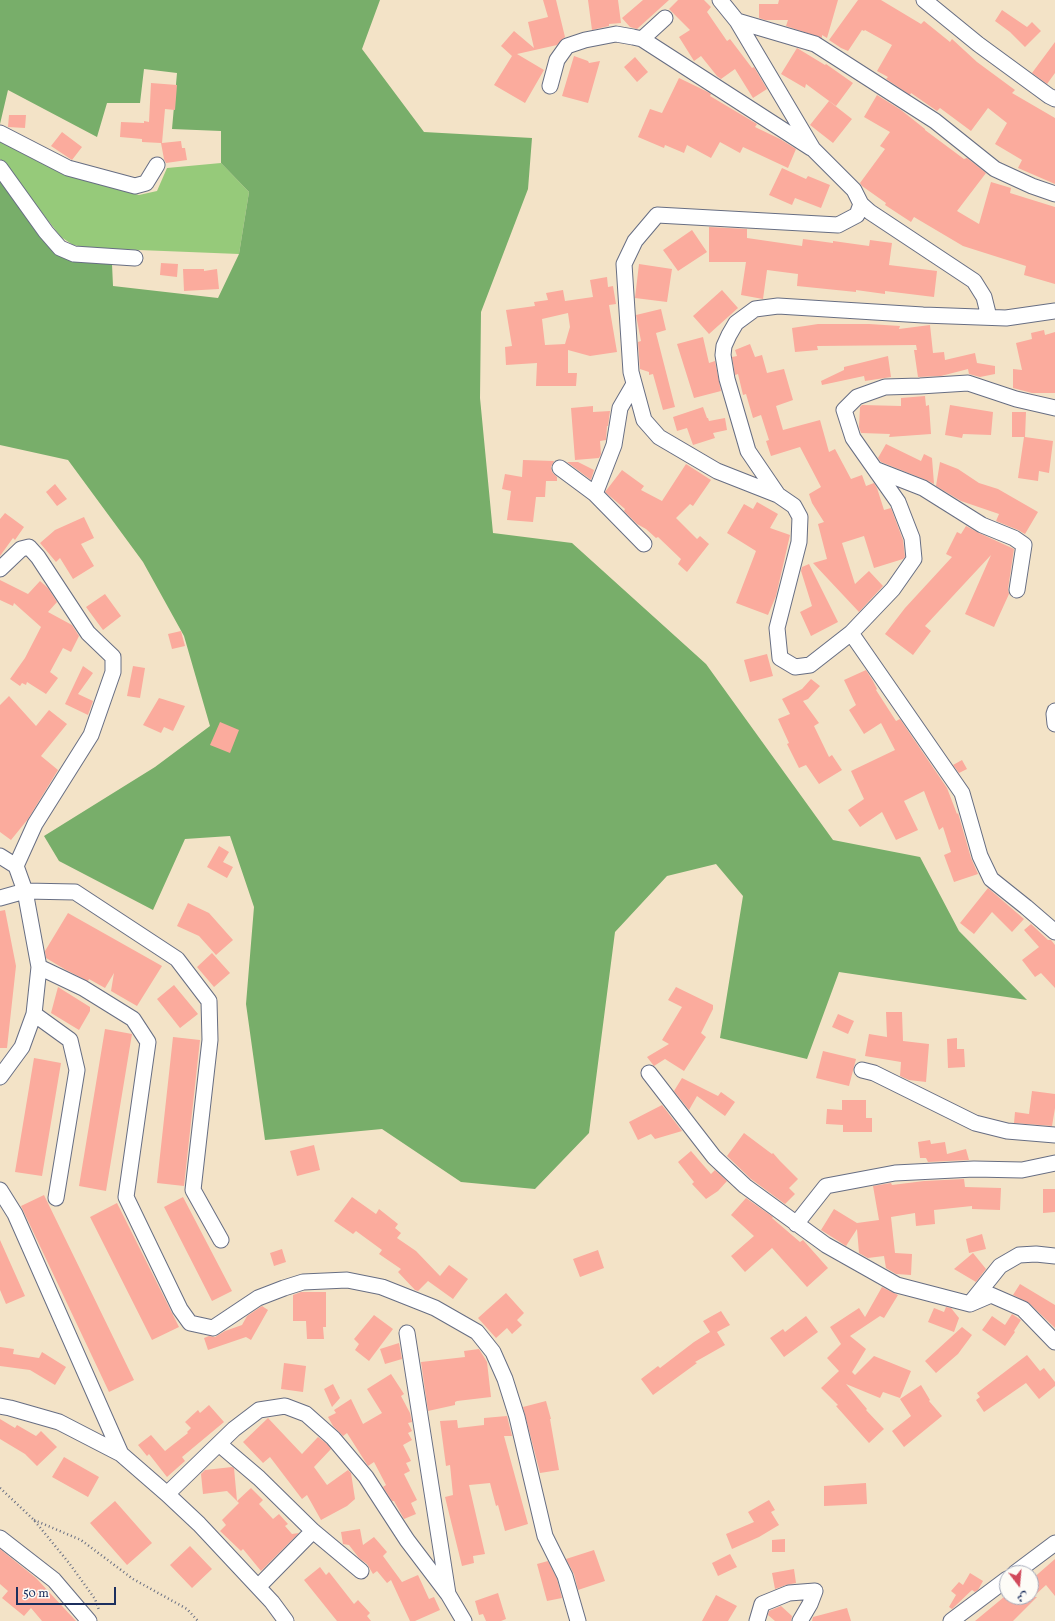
<!DOCTYPE html>
<html>
<head>
<meta charset="utf-8">
<style>
	body { margin:0 }
	#map { position:relative; width:1055px; height:1621px; overflow:hidden; background:#f3e3c7; font-family:Vollkorn,Amiri,serif }
	canvas { display:block }
	.north { position:absolute; left:999px; top:1565px; width:40px; height:40px; box-sizing:border-box; background:#fdfcf7; border:1px solid #a3aaba; border-radius:50%; rotate:164deg; font-size:11px; font-weight:700; line-height:16px; text-align:center; color:#1b2f5e }
	.north::after { content:''; display:block; margin:auto; width:14px; height:18px; background:#d1495b; clip-path:polygon(50% 0,100% 100%,50% 72%,0 100%) }
	.scale { position:absolute; left:16px; top:1587px; width:100px; height:18px; box-sizing:border-box; border:2px solid #1b2f5e; border-top:0; padding-left:5px; font-size:12px; line-height:14px; white-space:nowrap; color:#1b2f5e; -webkit-text-stroke:3px #fdfcf7; paint-order:stroke }
</style>
</head>
<body>
<div id="map">
<canvas width="1055" height="1621"></canvas>
<div class="north">ش</div>
<div class="scale">50 m</div>
</div>
<script>
const c = document.querySelector('canvas').getContext('2d');
c.lineJoin = 'round';
function fill(path, color) { c.fillStyle = color; c.fill(path, 'evenodd'); }
const poly = rows => new Path2D(rows.map(r => 'M' + r).join(''));
function trace(path, color, width, dash) { c.strokeStyle = color; c.lineWidth = width; c.lineCap = dash ? 'butt' : 'round'; c.setLineDash(dash || []); c.stroke(path); }
fill(poly([
	[0,139,73,177,139,195,157,191,167,168,221,163,249,192,239,254,89,248,73,245,61,237,0,159]
]), '#96ca7a');
fill(poly([
	[0,0,380,0,362,49,424,132,532,138,528,189,481,312,480,398,493,533,572,543,706,664,833,840,920,857,959,931,1027,1000,839,972,807,1059,720,1038,743,896,716,864,667,876,615,932,589,1133,535,1189,461,1182,382,1129,265,1140,246,1004,254,907,230,836,185,839,153,910,59,861,44,836,155,767,210,726,184,636,143,562,68,460,0,445,0,176,47,243,66,259,112,264,113,286,218,298,239,254,249,192,221,163,221,131,172,129,177,73,144,69,140,103,107,103,97,137,8,90,0,124]
]), '#78ae6a');
fill(poly([
	[543,0,556,0,565,37,557,45,517,54,544,70,525,103,494,85,512,56,501,46,514,31,534,48,528,22,548,17],
	[588,0,618,0,621,23,609,24,609,26,592,30],
	[643,0,669,0,637,29,630,27,622,18],
	[678,0,704,0,711,7,707,12,727,41,730,39,752,68,754,67,767,89,753,98,735,69,721,79,717,76,701,56,694,61,679,37,690,30,669,9],
	[779,0,838,0,827,38,822,35,822,38,786,26,788,20,765,20,759,18,759,4,778,4],
	[858,0,881,0,921,24,924,21,950,42,952,39,977,62,1015,90,1012,93,1055,118,1055,184,1018,168,1022,160,995,144,1007,123,988,108,971,131,940,108,937,111,911,93,910,95,886,79,888,77,877,71,892,45,865,30,864,31,862,30,848,51,841,48,829,40],
	[1002,10,1027,27,1032,22,1041,31,1025,47,1010,32,995,21],
	[1055,42,1055,73,1047,84,1032,73],
	[797,48,825,65,826,64,853,83,836,106,806,84,805,88,781,74],
	[574,56,588,61,589,63,600,61,588,103,562,96],
	[635,57,648,72,637,82,624,67],
	[679,78,710,93,711,94,710,96,757,124,755,127,780,139,796,149,788,168,743,147,740,153,720,142,711,158,687,145,684,153,665,145,664,148,638,137,650,109,662,113],
	[151,83,177,85,175,110,165,109,162,143,181,141,182,148,185,148,187,160,166,163,164,159,161,143,142,142,142,139,120,137,121,122,144,123,144,121,149,122],
	[877,95,901,110,925,129,925,130,964,159,967,158,986,173,957,211,979,224,991,182,1011,188,1010,193,1055,207,1055,284,1024,275,1026,266,963,246,914,217,911,222,885,205,886,203,862,186,860,183,885,149,880,146,890,132,864,117],
	[829,101,852,119,833,143,810,125],
	[9,115,26,115,25,128,8,127],
	[62,132,82,147,72,160,51,146],
	[782,168,806,179,808,176,830,185,821,208,795,198,792,205,769,195],
	[709,227,747,229,747,238,802,246,803,239,833,243,833,241,869,246,870,240,892,243,889,265,937,271,934,297,885,291,885,294,856,290,856,292,797,286,798,274,767,270,763,299,741,295,746,262,709,262],
	[692,230,707,252,678,271,663,250],
	[161,263,178,264,177,277,160,275],
	[639,264,672,269,667,302,635,298],
	[183,269,204,269,204,271,217,269,219,289,184,291],
	[607,277,608,287,613,286,616,304,609,305,617,352,590,356,568,350,568,373,577,373,576,386,536,386,537,363,506,365,505,347,512,346,506,310,535,306,534,302,548,300,546,293,563,290,565,301,593,297,590,280],
	[568,313,570,327,565,344,545,345,542,319],
	[722,290,738,308,709,334,693,316],
	[661,309,666,330,656,333,675,407,663,410,653,374,649,375,649,372,640,369,638,342,641,341,636,315],
	[818,324,869,324,900,326,899,329,930,325,933,353,944,352,945,360,975,353,977,363,995,366,995,374,980,377,969,374,968,369,941,376,918,377,914,350,917,350,916,345,817,346,818,350,795,352,792,328],
	[1044,330,1045,335,1055,332,1055,393,1032,393,1013,388,1013,369,1022,370,1016,343,1032,339,1031,333],
	[703,337,709,363,715,361,721,391,694,398,677,344],
	[750,344,755,357,762,355,767,373,784,369,793,400,776,406,783,430,820,420,829,452,835,449,851,479,862,475,866,486,874,483,877,488,884,510,891,508,903,540,905,557,903,559,874,568,864,536,842,543,855,584,869,571,883,586,859,612,813,563,827,559,818,524,824,522,812,503,809,494,821,487,800,447,771,456,766,441,769,440,761,415,753,418,746,394,743,395,738,374,735,375,732,357,737,356,735,350],
	[888,356,891,377,865,381,864,376,822,385,821,381,844,370,844,367],
	[925,396,926,406,929,405,931,434,889,437,890,434,861,433,859,427,860,407,862,405,901,406,901,398],
	[950,405,993,412,991,435,963,434,962,438,945,435],
	[593,406,593,412,610,411,608,426,607,426,606,440,600,441,601,454,599,458,575,460,571,408],
	[703,407,707,418,708,418,709,421,725,418,727,430,713,433,715,438,693,445,687,428,677,431,673,417],
	[1012,412,1026,412,1025,437,1053,441,1049,473,1039,471,1038,481,1018,478,1024,437,1012,437],
	[886,444,921,461,924,454,932,458,934,484,926,480,881,462,878,458],
	[523,460,554,461,551,467,552,472,557,477,557,481,546,481,545,497,536,497,533,522,507,520,511,491,502,489,505,474,522,477],
	[567,462,578,462,594,470,591,480],
	[940,462,958,469,979,483,998,489,1038,512,1025,534,1018,530,996,521,999,514,961,501,936,486],
	[686,464,711,480,693,506,690,504,676,518,697,539,700,536,709,544,687,572,678,564,681,559,658,537,656,538,646,529,637,524,624,511,625,509,605,492,622,470,644,486,641,490,662,501],
	[55,484,67,499,57,506,46,492],
	[757,502,778,514,770,528,790,535,776,596,768,615,736,603,756,551,727,533,744,504,753,509],
	[5,513,24,527,15,540,13,538,0,556,0,519],
	[84,517,94,538,81,544,94,566,73,579,60,558,56,562,40,543,55,530],
	[966,526,979,533,1014,549,1008,589,1009,594,994,627,965,614,991,555,925,626,931,631,913,655,885,634,905,608,952,557,946,554,957,532,961,534],
	[809,564,838,622,811,636,800,612,812,606,801,571,802,567],
	[0,580,28,594,40,581,48,588,57,602,48,612,72,625,79,636,71,652,63,648,50,672,58,678,46,694,27,682,26,685,22,683,20,686,10,679,25,658,41,627,14,603,13,606,0,600],
	[105,594,121,616,103,630,86,607],
	[181,631,185,646,172,649,168,634],
	[767,654,773,676,750,682,744,660],
	[83,666,93,673,78,694,93,701,88,715,65,704],
	[133,666,145,668,140,698,127,696],
	[866,670,873,681,877,689,876,690,896,721,900,719,947,788,957,814,958,813,971,858,978,874,954,882,944,855,951,852,943,827,939,830,924,791,904,801,918,830,896,840,882,812,860,827,848,810,864,799,851,771,895,750,881,723,864,734,849,710,856,705,844,680],
	[811,679,820,686,808,699,803,701,819,723,814,726,829,757,832,755,842,770,819,784,806,765,799,768,787,744,789,743,778,719,790,714,782,699,802,689],
	[9,696,36,726,49,710,67,724,41,756,58,770,28,819,11,840,0,832,0,705],
	[159,698,185,706,173,731,164,727,161,733,143,725],
	[220,722,239,730,230,753,210,745],
	[962,760,967,769,959,773,953,765],
	[219,846,229,852,223,862,233,867,227,878,207,867],
	[988,888,1024,919,1012,932,992,912,974,934,960,923],
	[188,903,209,913,233,940,216,955,199,936,177,926],
	[5,910,16,966,7,1048,0,1048,0,911],
	[68,913,162,966,137,1006,111,991,114,973,105,988,89,979,88,981,66,970,46,958,45,951],
	[1031,924,1048,940,1051,940,1055,945,1055,988,1041,973,1035,977,1022,960,1039,947,1024,930],
	[212,953,230,973,214,987,197,967],
	[174,985,198,1014,180,1028,157,999],
	[58,987,90,1007,90,1011,79,1030,51,1013],
	[676,987,713,1005,713,1009,701,1033,706,1037,684,1071,665,1059,654,1066,647,1057,669,1044,662,1040,682,1007,668,1000],
	[886,1012,902,1012,903,1041,929,1044,926,1082,909,1080,900,1076,901,1062,865,1056,869,1034,887,1037],
	[838,1014,854,1021,848,1034,832,1027],
	[105,1029,132,1034,106,1191,79,1186],
	[173,1037,200,1040,184,1186,157,1183],
	[957,1038,957,1049,964,1049,965,1067,948,1068,947,1039],
	[823,1051,856,1059,849,1086,816,1078],
	[34,1058,61,1063,42,1176,15,1172],
	[682,1078,718,1096,721,1092,735,1102,725,1116,697,1096,689,1110,674,1091],
	[1032,1091,1055,1094,1055,1108,1052,1126,1014,1123,1015,1112,1029,1114],
	[842,1100,866,1100,866,1118,872,1118,872,1132,843,1132,843,1125,826,1124,827,1109,842,1110],
	[662,1105,682,1131,655,1139,651,1134,638,1140,629,1122],
	[744,1133,772,1154,773,1153,780,1161,798,1179,789,1188,795,1194,785,1204,751,1179,727,1156],
	[930,1140,931,1144,945,1142,947,1154,966,1149,969,1160,928,1162,926,1158,920,1158,918,1142],
	[314,1145,320,1170,297,1176,290,1151],
	[691,1151,711,1174,715,1170,727,1181,718,1191,706,1199,692,1184,694,1182,678,1162],
	[964,1179,965,1187,1001,1188,1000,1210,972,1209,972,1206,934,1210,935,1224,916,1226,915,1213,891,1217,895,1253,912,1254,911,1275,896,1274,886,1268,884,1256,868,1258,859,1253,857,1229,846,1246,821,1230,834,1209,857,1223,879,1220,873,1186,891,1183,892,1185,924,1181],
	[1043,1189,1055,1189,1055,1212,1043,1213],
	[44,1195,134,1380,109,1392,21,1206],
	[183,1197,232,1291,212,1301,164,1207],
	[352,1197,376,1214,379,1209,398,1224,395,1228,401,1233,397,1238,416,1251,440,1276,449,1265,468,1279,453,1299,428,1281,418,1291,415,1290,398,1272,401,1269,379,1254,382,1250,356,1231,353,1234,334,1221],
	[746,1198,773,1217,772,1218,800,1242,803,1240,828,1268,807,1287,772,1248,745,1272,731,1256,754,1236,731,1215],
	[117,1203,179,1327,152,1340,90,1217],
	[982,1234,986,1249,969,1253,966,1239],
	[0,1240,25,1296,6,1304,0,1290],
	[282,1249,286,1262,274,1266,270,1253],
	[598,1250,604,1268,580,1277,573,1259],
	[973,1253,986,1269,976,1282,954,1269],
	[1020,1284,1055,1305,1055,1328,1029,1303,1013,1295],
	[882,1287,898,1295,884,1318,880,1316,850,1336,866,1349,852,1372,855,1375,874,1356,911,1371,900,1398,883,1392,880,1398,846,1384,867,1409,866,1410,884,1429,869,1443,836,1406,838,1405,821,1388,839,1371,827,1358,841,1344,830,1327,859,1308,865,1317],
	[301,1292,326,1292,326,1327,323,1327,324,1339,307,1339,306,1321,293,1321,293,1295],
	[506,1293,524,1313,517,1320,522,1325,512,1334,507,1328,496,1338,478,1318],
	[262,1306,268,1310,251,1340,246,1337,208,1350,204,1338,209,1336,215,1337,225,1331,242,1325,247,1316],
	[946,1307,951,1308,959,1318,954,1332,928,1322,934,1308,944,1312],
	[721,1311,730,1325,717,1332,725,1345,695,1362,697,1363,653,1395,641,1379,658,1366,660,1368,694,1342,710,1332,703,1321],
	[1012,1314,1021,1320,1014,1331,1015,1332,1005,1346,982,1330,992,1316,1005,1325],
	[374,1315,393,1329,369,1361,355,1350,359,1344,354,1339],
	[806,1316,818,1332,784,1357,770,1338,783,1329,785,1332],
	[962,1327,972,1335,958,1354,936,1373,925,1361],
	[399,1343,402,1359,385,1364,380,1349],
	[0,1347,14,1349,13,1354,39,1358,42,1352,66,1367,55,1385,30,1370,0,1366],
	[479,1349,487,1362,491,1397,457,1401,455,1402,455,1405,428,1411,421,1362,465,1357,464,1351],
	[1027,1355,1040,1371,1044,1368,1055,1382,1055,1386,1039,1399,1026,1383,984,1412,976,1400,980,1397,977,1393],
	[284,1363,306,1366,303,1392,281,1389],
	[391,1374,404,1394,401,1396,410,1413,412,1422,408,1423,412,1431,408,1433,412,1440,403,1445,411,1461,406,1463,410,1471,404,1474,417,1500,411,1503,416,1514,404,1519,394,1501,392,1501,383,1487,386,1485,374,1462,368,1466,347,1433,343,1436,333,1426,328,1417,336,1413,334,1410,351,1399,363,1424,382,1413,367,1389],
	[333,1384,340,1398,332,1407,324,1389],
	[921,1385,930,1400,929,1401,942,1416,904,1447,892,1431,911,1416,900,1399],
	[546,1401,551,1419,550,1419,559,1470,540,1473,523,1407],
	[209,1405,224,1422,182,1457,185,1461,167,1477,149,1454,147,1456,138,1445,151,1435,165,1451,188,1433,187,1432,191,1428,185,1422,198,1410,200,1413],
	[507,1416,512,1436,504,1436,528,1524,505,1531,498,1505,496,1506,490,1483,469,1485,485,1554,473,1556,474,1563,462,1566,445,1497,453,1495,450,1465,446,1466,440,1421,457,1420,458,1428,484,1425,484,1418],
	[268,1418,302,1454,318,1437,327,1444,331,1449,314,1467,327,1485,348,1470,351,1473,355,1499,347,1506,321,1520,307,1495,302,1499,270,1457,263,1463,243,1442],
	[0,1419,15,1428,17,1425,36,1436,41,1431,57,1447,37,1466,25,1454,0,1439],
	[64,1457,99,1477,88,1497,52,1477],
	[232,1467,234,1468,237,1501,251,1488,263,1500,259,1504,273,1519,279,1514,288,1524,285,1526,292,1534,299,1533,261,1571,243,1549,241,1551,220,1531,226,1525,222,1520,239,1503,227,1491,203,1494,201,1474,205,1470],
	[866,1483,867,1504,824,1506,824,1486],
	[769,1500,775,1510,771,1512,779,1525,759,1537,732,1549,726,1534,754,1522,748,1512],
	[115,1501,152,1543,127,1565,90,1523],
	[360,1529,363,1545,374,1537,387,1552,383,1556,402,1582,418,1575,429,1599,434,1597,440,1610,415,1621,410,1621,391,1580,387,1583,377,1571,373,1574,367,1564,359,1558,349,1545,343,1544,341,1532],
	[785,1539,785,1552,772,1552,772,1540],
	[190,1546,212,1569,192,1588,170,1565],
	[0,1549,36,1578,76,1621,42,1621,31,1608,24,1616,2,1598,8,1591,0,1584],
	[594,1550,605,1581,578,1590,574,1574,566,1559],
	[730,1554,737,1567,718,1576,712,1563],
	[1055,1559,1055,1596,1046,1585,1033,1597,1037,1597,1013,1621,975,1621,1004,1597,1031,1597,1031,1580],
	[548,1561,557,1579,562,1598,547,1601,537,1564],
	[320,1567,326,1575,329,1572,354,1604,358,1600,370,1613,367,1616,371,1621,337,1621,304,1580],
	[794,1569,796,1583,786,1585,775,1589,772,1573],
	[970,1573,983,1581,978,1590,975,1592,972,1590,952,1609,949,1607,956,1595,951,1591,959,1582,963,1585],
	[498,1593,506,1619,501,1621,486,1621,483,1614,479,1615,475,1601],
	[716,1595,737,1606,728,1621,702,1621],
	[781,1606,792,1616,791,1621,775,1621,768,1615,769,1611],
	[847,1608,851,1621,812,1621,813,1617]
]), '#fbab9d');
const minor = poly([
	[720,0,737,21,813,149,854,190,861,204,857,215,838,225,657,215,635,241,624,264,631,372,644,420,659,437,717,471,778,495,794,506,800,517,799,542,777,628,780,658,795,667,810,665,851,633,893,589,914,559,912,538,898,502,853,438,844,410,857,397,885,387,920,386,968,383,1016,399,1055,408],
	[924,0,978,44,1049,96,1055,99],
	[737,21,815,44,935,121,995,169,1032,186,1055,194],
	[642,39,665,18],
	[550,86,557,60,567,46,585,40,616,34,633,37,642,39,811,148],
	[0,133,68,168,135,186,146,183,157,165],
	[0,168,46,232,60,248,74,254,135,258],
	[861,204,870,212,974,281,984,297,989,317],
	[634,384,620,408,614,445,595,494,644,544],
	[560,468,595,494],
	[877,470,923,488,982,525,1014,538,1024,545,1017,590],
	[778,495,748,451,727,379,723,355,724,346,729,335,736,323,755,309,778,306,923,315,1006,318,1055,311],
	[0,569,21,549,29,547,38,557,88,633,113,657,113,672,91,735,35,824,16,866],
	[851,633,962,793,980,856,991,879,1026,907,1055,932],
	[1055,711,1054,714,1055,724],
	[0,856,16,866,25,891,75,892,177,959,209,1001,210,1040,193,1190,221,1240],
	[0,898,25,891,39,967,34,1014,22,1047,0,1077],
	[39,967,83,988,133,1019,148,1042,126,1197,180,1309,190,1323,213,1328,258,1298,284,1288,303,1282,347,1280,382,1287,435,1308,477,1332,493,1352,505,1379,517,1417,545,1536,565,1576,578,1621],
	[34,1014,70,1040,77,1070,56,1198],
	[862,1070,874,1073,975,1123,1007,1131,1055,1135],
	[649,1073,714,1157,745,1186,826,1245,897,1285,970,1304,991,1295,1023,1309,1055,1342],
	[0,1190,15,1214,121,1454],
	[796,1224,826,1186,895,1173,974,1169,1022,1170,1055,1163],
	[972,1301,1000,1266,1019,1255,1036,1254,1055,1256],
	[0,1406,10,1408,59,1422,121,1454,167,1494,199,1524,272,1602,286,1621],
	[219,1444,259,1478,313,1531,361,1571],
	[167,1494,234,1429,259,1410,285,1406,306,1414,333,1438,366,1477,407,1540,448,1594,407,1333],
	[0,1538,54,1580,89,1621],
	[1015,1573,1055,1543],
	[258,1587,313,1531],
	[448,1594,464,1621],
	[757,1621,762,1604,789,1593,815,1591,810,1604,800,1621],
	[951,1621,1007,1579]
]);
trace(minor, '#676e83', 17);
trace(poly([
	[0,1488,34,1520,69,1563,95,1599,99,1610],
	[34,1520,81,1540,133,1579,187,1609,198,1621]
]), '#676e83', 2.5, [1, 3]);
trace(minor, '#fff', 15);
</script>
</body>
</html>
